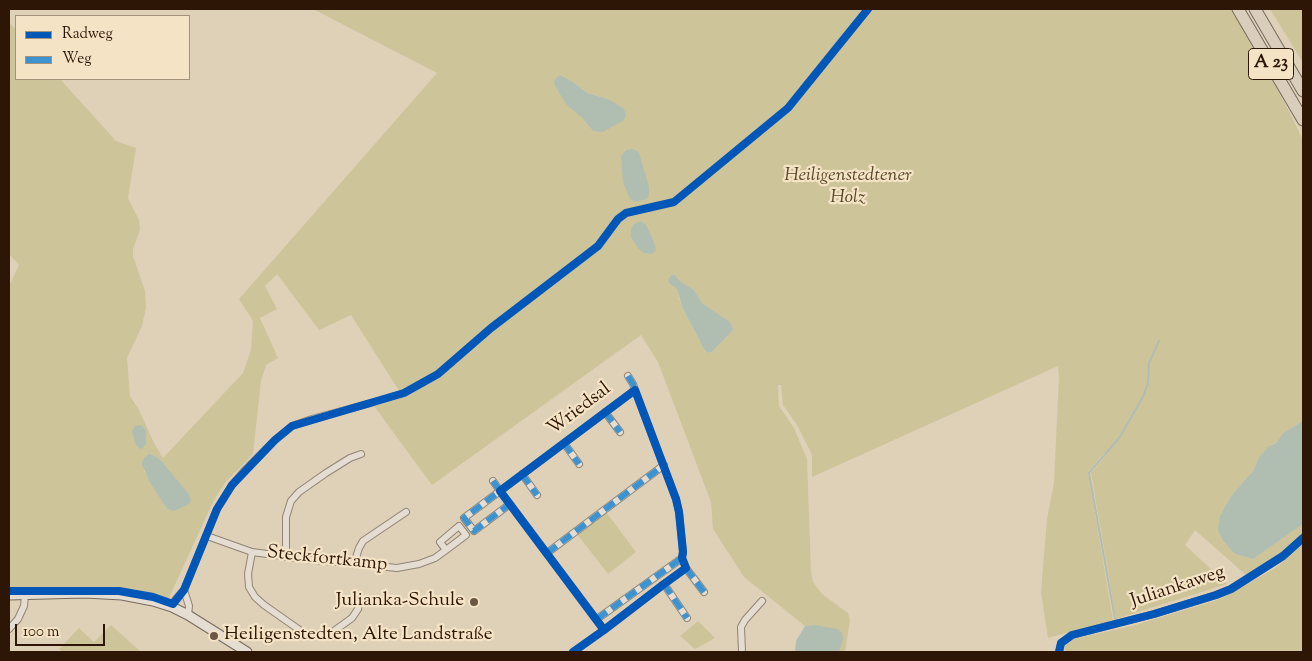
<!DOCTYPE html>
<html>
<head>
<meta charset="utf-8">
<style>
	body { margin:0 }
	#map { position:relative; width:1312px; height:661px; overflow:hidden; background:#dfd0b8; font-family:"Sorts Mill Goudy",serif }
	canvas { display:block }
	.frame { position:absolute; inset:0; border:10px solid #2d1605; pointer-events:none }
	.legend { position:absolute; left:15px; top:15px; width:175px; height:65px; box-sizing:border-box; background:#f5e3c6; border:1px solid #a59179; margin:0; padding:6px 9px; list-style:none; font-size:15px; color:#2d1605 }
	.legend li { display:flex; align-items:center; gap:10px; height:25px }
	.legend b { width:25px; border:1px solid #a59179 }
	.scale { position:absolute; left:15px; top:624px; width:90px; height:22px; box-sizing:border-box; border:2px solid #2d1605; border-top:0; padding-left:6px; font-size:15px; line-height:18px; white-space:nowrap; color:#2d1605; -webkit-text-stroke:4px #f5e3c6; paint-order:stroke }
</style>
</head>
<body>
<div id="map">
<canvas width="1312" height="661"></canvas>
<div class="frame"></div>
<ul class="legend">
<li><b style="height:6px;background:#0057b8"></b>Radweg</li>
<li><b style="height:6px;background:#3c93d1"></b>Weg</li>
</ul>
<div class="scale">100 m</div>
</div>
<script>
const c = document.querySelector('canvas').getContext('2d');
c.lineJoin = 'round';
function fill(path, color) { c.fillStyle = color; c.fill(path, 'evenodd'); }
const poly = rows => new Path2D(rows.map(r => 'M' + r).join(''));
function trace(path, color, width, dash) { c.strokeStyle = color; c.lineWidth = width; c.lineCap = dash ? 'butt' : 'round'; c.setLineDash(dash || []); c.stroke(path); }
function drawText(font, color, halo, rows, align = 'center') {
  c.font = font + ' "Sorts Mill Goudy",serif'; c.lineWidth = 4.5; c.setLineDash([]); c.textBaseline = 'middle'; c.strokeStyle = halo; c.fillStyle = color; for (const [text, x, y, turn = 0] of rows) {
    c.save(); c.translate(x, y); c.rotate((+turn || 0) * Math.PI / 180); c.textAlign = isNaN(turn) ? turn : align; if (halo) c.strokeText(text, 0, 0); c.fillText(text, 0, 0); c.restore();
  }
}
fill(poly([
	[313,9,1231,9,1268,69,1303,140,1303,421,1283,433,1276,443,1272,444,1259,457,1253,471,1231,496,1227,503,1235,554,1253,559,1303,524,1303,534,1281,554,1246,575,1195,530,1185,545,1227,584,1116,619,1091,473,1107,454,1105,452,1088,472,1113,620,1048,638,1041,592,1047,519,1054,483,1059,377,1058,366,812,477,812,455,797,425,783,405,781,385,778,385,779,406,794,428,807,459,811,572,813,582,822,594,848,613,850,620,845,652,839,652,842,639,814,625,805,626,744,577,713,529,711,502,658,362,641,335,432,485,374,406,403,397,351,315,319,330,277,274,265,286,277,309,260,318,278,358,266,365,261,381,253,454,224,484,212,504,168,600,146,592,119,588,34,589,9,587,9,286,19,265,9,254,9,22,16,30,16,79,60,79,116,141,136,148,128,198,139,220,140,230,133,249,133,256,145,291,146,307,142,326,127,358,130,396,139,410,154,443,163,458,243,373,251,350,253,321,239,299,437,73],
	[573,82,587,93,608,99,593,131,556,88],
	[675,275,680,281,694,290,702,303,730,322,732,326,733,330,712,352,708,353,705,351,683,309,679,298],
	[155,456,189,494,190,498,167,509,144,471],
	[1270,9,1303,9,1303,64,1302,61],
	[606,512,636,552,608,574,577,534],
	[1303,544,1303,652,1066,652,1064,648,1067,643,1074,639,1132,626,1214,601,1226,596,1277,567],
	[698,621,715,638,695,649,680,636],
	[111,625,141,652,63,652,59,649,79,628,94,642]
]), '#cec49a');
fill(poly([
	[560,75,573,82,587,93,608,99,615,103,624,109,626,115,624,120,603,132,593,131,582,118,567,105,556,88,554,82,556,78],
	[634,149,639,153,649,187,649,194,647,199,635,202,630,199,623,182,621,156,626,150],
	[641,221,646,225,654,242,656,250,652,254,644,253,638,248,631,237,631,229,634,224],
	[672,275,675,275,680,281,694,290,702,303,730,322,732,326,733,330,712,352,708,353,705,351,683,309,677,289,668,282,669,278],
	[1303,421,1303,524,1253,559,1235,554,1222,539,1218,530,1220,516,1231,496,1253,471,1259,457,1269,446,1276,443,1283,433],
	[141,425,146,430,146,444,142,449,139,448,136,445,132,431,135,426],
	[149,454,155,456,161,461,189,494,191,501,189,504,174,511,167,509,149,481,142,464,144,458],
	[814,625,838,629,842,633,843,639,839,652,795,652,796,641,805,626]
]), '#afbeb1');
trace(poly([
	[1115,619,1089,473,1119,438,1143,397,1148,383,1149,363,1159,341]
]), '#afbeb1', 2);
const street = poly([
	[628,376,633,384,635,390],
	[605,412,620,432],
	[564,443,579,464],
	[522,474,537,495],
	[493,481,500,491,464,518,474,531,510,504],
	[207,536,252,552,305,559,397,568,419,564,435,558,446,550,466,535,459,526,440,542,446,550],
	[252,552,248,574,249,587,255,597,264,605,301,631,312,635,324,634,334,631,352,618,358,609,360,601],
	[547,553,664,465],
	[286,557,286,517,291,501,299,492,326,473,350,458,361,454],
	[354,564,359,548,363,541,406,512],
	[686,568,704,592],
	[664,584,687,618],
	[184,590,189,606,188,615],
	[172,607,175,600,184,590,217,509,232,485,244,471,275,440,292,426,312,419,371,403],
	[597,619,682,558],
	[9,629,18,619,24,606,25,595],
	[573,652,604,630,664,584,686,568,682,558,683,552,679,512,676,499,635,390,500,491,604,630],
	[742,652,741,627,745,620,762,601],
	[1059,652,1061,643,1072,635,1154,614,1216,595,1231,589,1283,556,1303,538]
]);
const secondary = poly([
	[9,595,85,593,122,595,153,601,172,607,188,615,247,652]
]);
const highway = poly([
	[1238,9,1303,120],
	[1255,9,1303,91]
]);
trace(street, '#8f8475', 8);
trace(secondary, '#766b5d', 11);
trace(highway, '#766b5d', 13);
trace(street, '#e5ddd1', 6);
trace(secondary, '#e5ddd1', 9);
trace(highway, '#d9cdbc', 11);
trace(poly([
	[628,376,633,384,635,390],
	[605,412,620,432],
	[564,443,579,464],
	[522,474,537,495],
	[493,481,500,491,464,518,474,531,510,504],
	[547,553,664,465],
	[686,568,704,592],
	[664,584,687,618],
	[597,619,682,558]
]), '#3c93d1', 6, [12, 6]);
trace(poly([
	[9,591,119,591,153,597,173,604,184,590,217,509,232,485,275,440,292,426,404,393,438,374,491,328,598,246,618,219,626,213,674,202,788,108,868,9],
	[573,652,604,630,664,584,686,568,682,558,683,552,679,512,676,499,635,390,500,491,604,630],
	[1059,652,1061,643,1072,635,1154,614,1216,595,1231,589,1283,556,1303,538]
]), '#0057b8', 8);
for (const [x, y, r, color] of [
	[474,602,5,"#6b5744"],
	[214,636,5,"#6b5744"]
]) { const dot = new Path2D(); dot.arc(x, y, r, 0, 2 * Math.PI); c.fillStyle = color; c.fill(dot); trace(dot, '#f5e3c6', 2); }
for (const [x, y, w] of [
	[1271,64,45]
]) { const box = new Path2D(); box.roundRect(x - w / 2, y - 15.5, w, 31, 4); c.fillStyle = '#f5e3c6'; c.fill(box); trace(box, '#2d1605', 1); }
drawText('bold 18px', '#2d1605', null, [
	["A 23",1271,64]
]);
drawText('italic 19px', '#59482a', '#f5e3c6', [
	["Heiligenstedtener",848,177],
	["Holz",848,199]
]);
drawText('19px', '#2d1605', '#f5e3c6', [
	["Wriedsal",580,410,-37],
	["Steckfortkamp",327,560,6],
	["Juliankaweg",1178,588,-18]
]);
drawText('19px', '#2d1605', '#f5e3c6', [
	["Julianka-Schule",464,602],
	["Heiligenstedten, Alte Landstraße",224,636,"left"]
], 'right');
</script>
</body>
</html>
